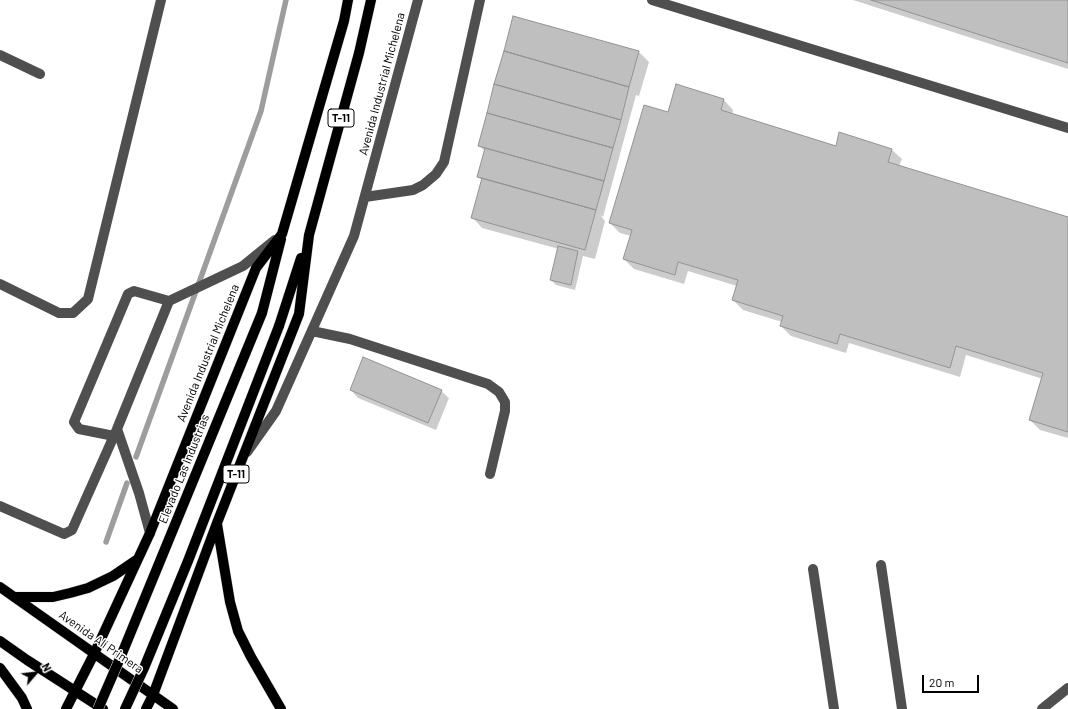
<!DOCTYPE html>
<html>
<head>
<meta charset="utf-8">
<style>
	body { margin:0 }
	#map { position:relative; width:1068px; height:709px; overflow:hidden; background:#fff; font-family:Barlow,sans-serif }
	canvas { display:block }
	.north { position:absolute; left:16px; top:653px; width:40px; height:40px; -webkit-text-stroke:3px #fff; paint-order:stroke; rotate:62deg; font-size:11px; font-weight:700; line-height:16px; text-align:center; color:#000 }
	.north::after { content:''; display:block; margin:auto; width:14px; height:18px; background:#000; clip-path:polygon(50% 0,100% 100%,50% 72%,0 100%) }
	.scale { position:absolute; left:922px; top:675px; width:57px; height:18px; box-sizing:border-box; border:2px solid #000; border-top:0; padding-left:5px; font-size:12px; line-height:14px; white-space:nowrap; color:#000; -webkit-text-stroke:3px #fff; paint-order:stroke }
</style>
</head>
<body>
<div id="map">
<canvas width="1068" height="709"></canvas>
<div class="north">N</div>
<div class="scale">20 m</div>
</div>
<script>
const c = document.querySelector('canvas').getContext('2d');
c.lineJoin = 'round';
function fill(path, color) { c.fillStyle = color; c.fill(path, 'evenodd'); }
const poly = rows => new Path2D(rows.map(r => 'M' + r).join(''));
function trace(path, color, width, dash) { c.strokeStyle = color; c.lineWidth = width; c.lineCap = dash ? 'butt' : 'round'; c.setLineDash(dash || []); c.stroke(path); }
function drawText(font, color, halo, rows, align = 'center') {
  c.font = font + ' Barlow,sans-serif'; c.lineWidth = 3; c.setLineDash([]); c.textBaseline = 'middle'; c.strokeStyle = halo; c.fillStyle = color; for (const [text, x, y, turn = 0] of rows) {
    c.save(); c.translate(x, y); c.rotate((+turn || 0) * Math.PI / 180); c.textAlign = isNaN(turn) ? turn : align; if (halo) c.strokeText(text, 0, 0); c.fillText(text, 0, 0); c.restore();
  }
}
fill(poly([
	[853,0,1068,0,1068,69],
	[639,52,649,62,639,96,636,95,603,217,600,215,605,221,595,259,583,256,575,290,556,285,551,280,559,249,482,228,473,218,483,181,478,177,485,151,479,146],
	[724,100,733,110,732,115,836,147,892,150,902,159,899,166,1068,219,1068,438,1040,430,1030,420,1043,379,966,355,960,377,849,343,846,353,791,336,781,326,782,322,743,310,733,300,737,286,688,271,684,284,634,269,624,259,631,236,620,233,610,223,668,114],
	[351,390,441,391,449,398,436,430,358,398]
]), '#0003');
trace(poly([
	[136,457,261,111,286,0],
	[106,542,127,483]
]), '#9d9d9d', 5.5);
const building = poly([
	[871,0,1068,0,1068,63,871,0],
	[513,16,639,51,629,87,504,51,513,16],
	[504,51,629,87,621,120,494,84,504,51],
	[494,84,621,120,613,148,487,113,494,84],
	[676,84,724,99,721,110,836,146,839,132,892,149,888,162,1068,217,1068,432,1029,420,1043,373,956,346,950,368,840,334,837,344,780,326,783,316,732,300,738,280,678,262,675,275,623,259,632,230,609,223,644,105,668,112,676,84],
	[487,113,613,148,604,181,478,146,487,113],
	[485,148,604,181,596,210,477,177,485,148],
	[482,178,596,210,585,250,471,218,482,178],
	[558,246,578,251,571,285,550,280,558,246],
	[363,357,442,390,428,423,350,390,363,357]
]);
fill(building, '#bfbfbf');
trace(building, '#939393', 1);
const major = poly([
	[262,313,281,239],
	[279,326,301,258],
	[217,524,230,602,238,631,251,657,281,709],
	[0,587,173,709],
	[14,597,53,597,70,593,88,588,113,576,138,559],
	[0,641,27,660,103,709],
	[0,668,22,698,27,709],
	[66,709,94,654,150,533,256,268,282,234,344,21,348,0],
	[146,709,153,695,217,523,299,314,309,235,359,53,371,0]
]);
trace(major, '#dbdbdb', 11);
trace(poly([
	[652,0,1068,128],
	[0,55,40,74],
	[365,197,413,190,423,185,436,174,444,162,480,0],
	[0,284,59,313,73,313,88,299,161,0],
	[312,331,350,339,488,384,499,392,505,402,505,411,490,474],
	[117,429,139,493,150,533],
	[114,436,79,429,74,422,128,294,134,291,169,301],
	[247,452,276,411,354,236,418,0],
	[0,506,64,534,72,530,117,429,169,301,243,266,275,240],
	[881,565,902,709],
	[813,569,834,709],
	[1042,709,1068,688]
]), '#4f4f4f', 10);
trace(major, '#000', 10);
const majorBridge = poly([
	[98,709,121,656,262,313],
	[125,709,144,668,188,561,279,326]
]);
trace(majorBridge, '#dbdbdb', 11, []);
trace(majorBridge, '#000', 10);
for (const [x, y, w] of [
	[341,118,26],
	[236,474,26]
]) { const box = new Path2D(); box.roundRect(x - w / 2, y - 9, w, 18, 3); c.fillStyle = '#fff'; c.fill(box); trace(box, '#000', 1); }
drawText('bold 11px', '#000', null, [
	["T-11",341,118],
	["T-11",236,474]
]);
drawText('12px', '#000', '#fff', [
	["Avenida Industrial Michelena",382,84,-75],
	["Avenida Industrial Michelena",208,353,-68],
	["Elevado Las Industrias",184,469,-68],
	["Avenida Alí Primera",101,642,35]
]);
</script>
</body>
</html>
